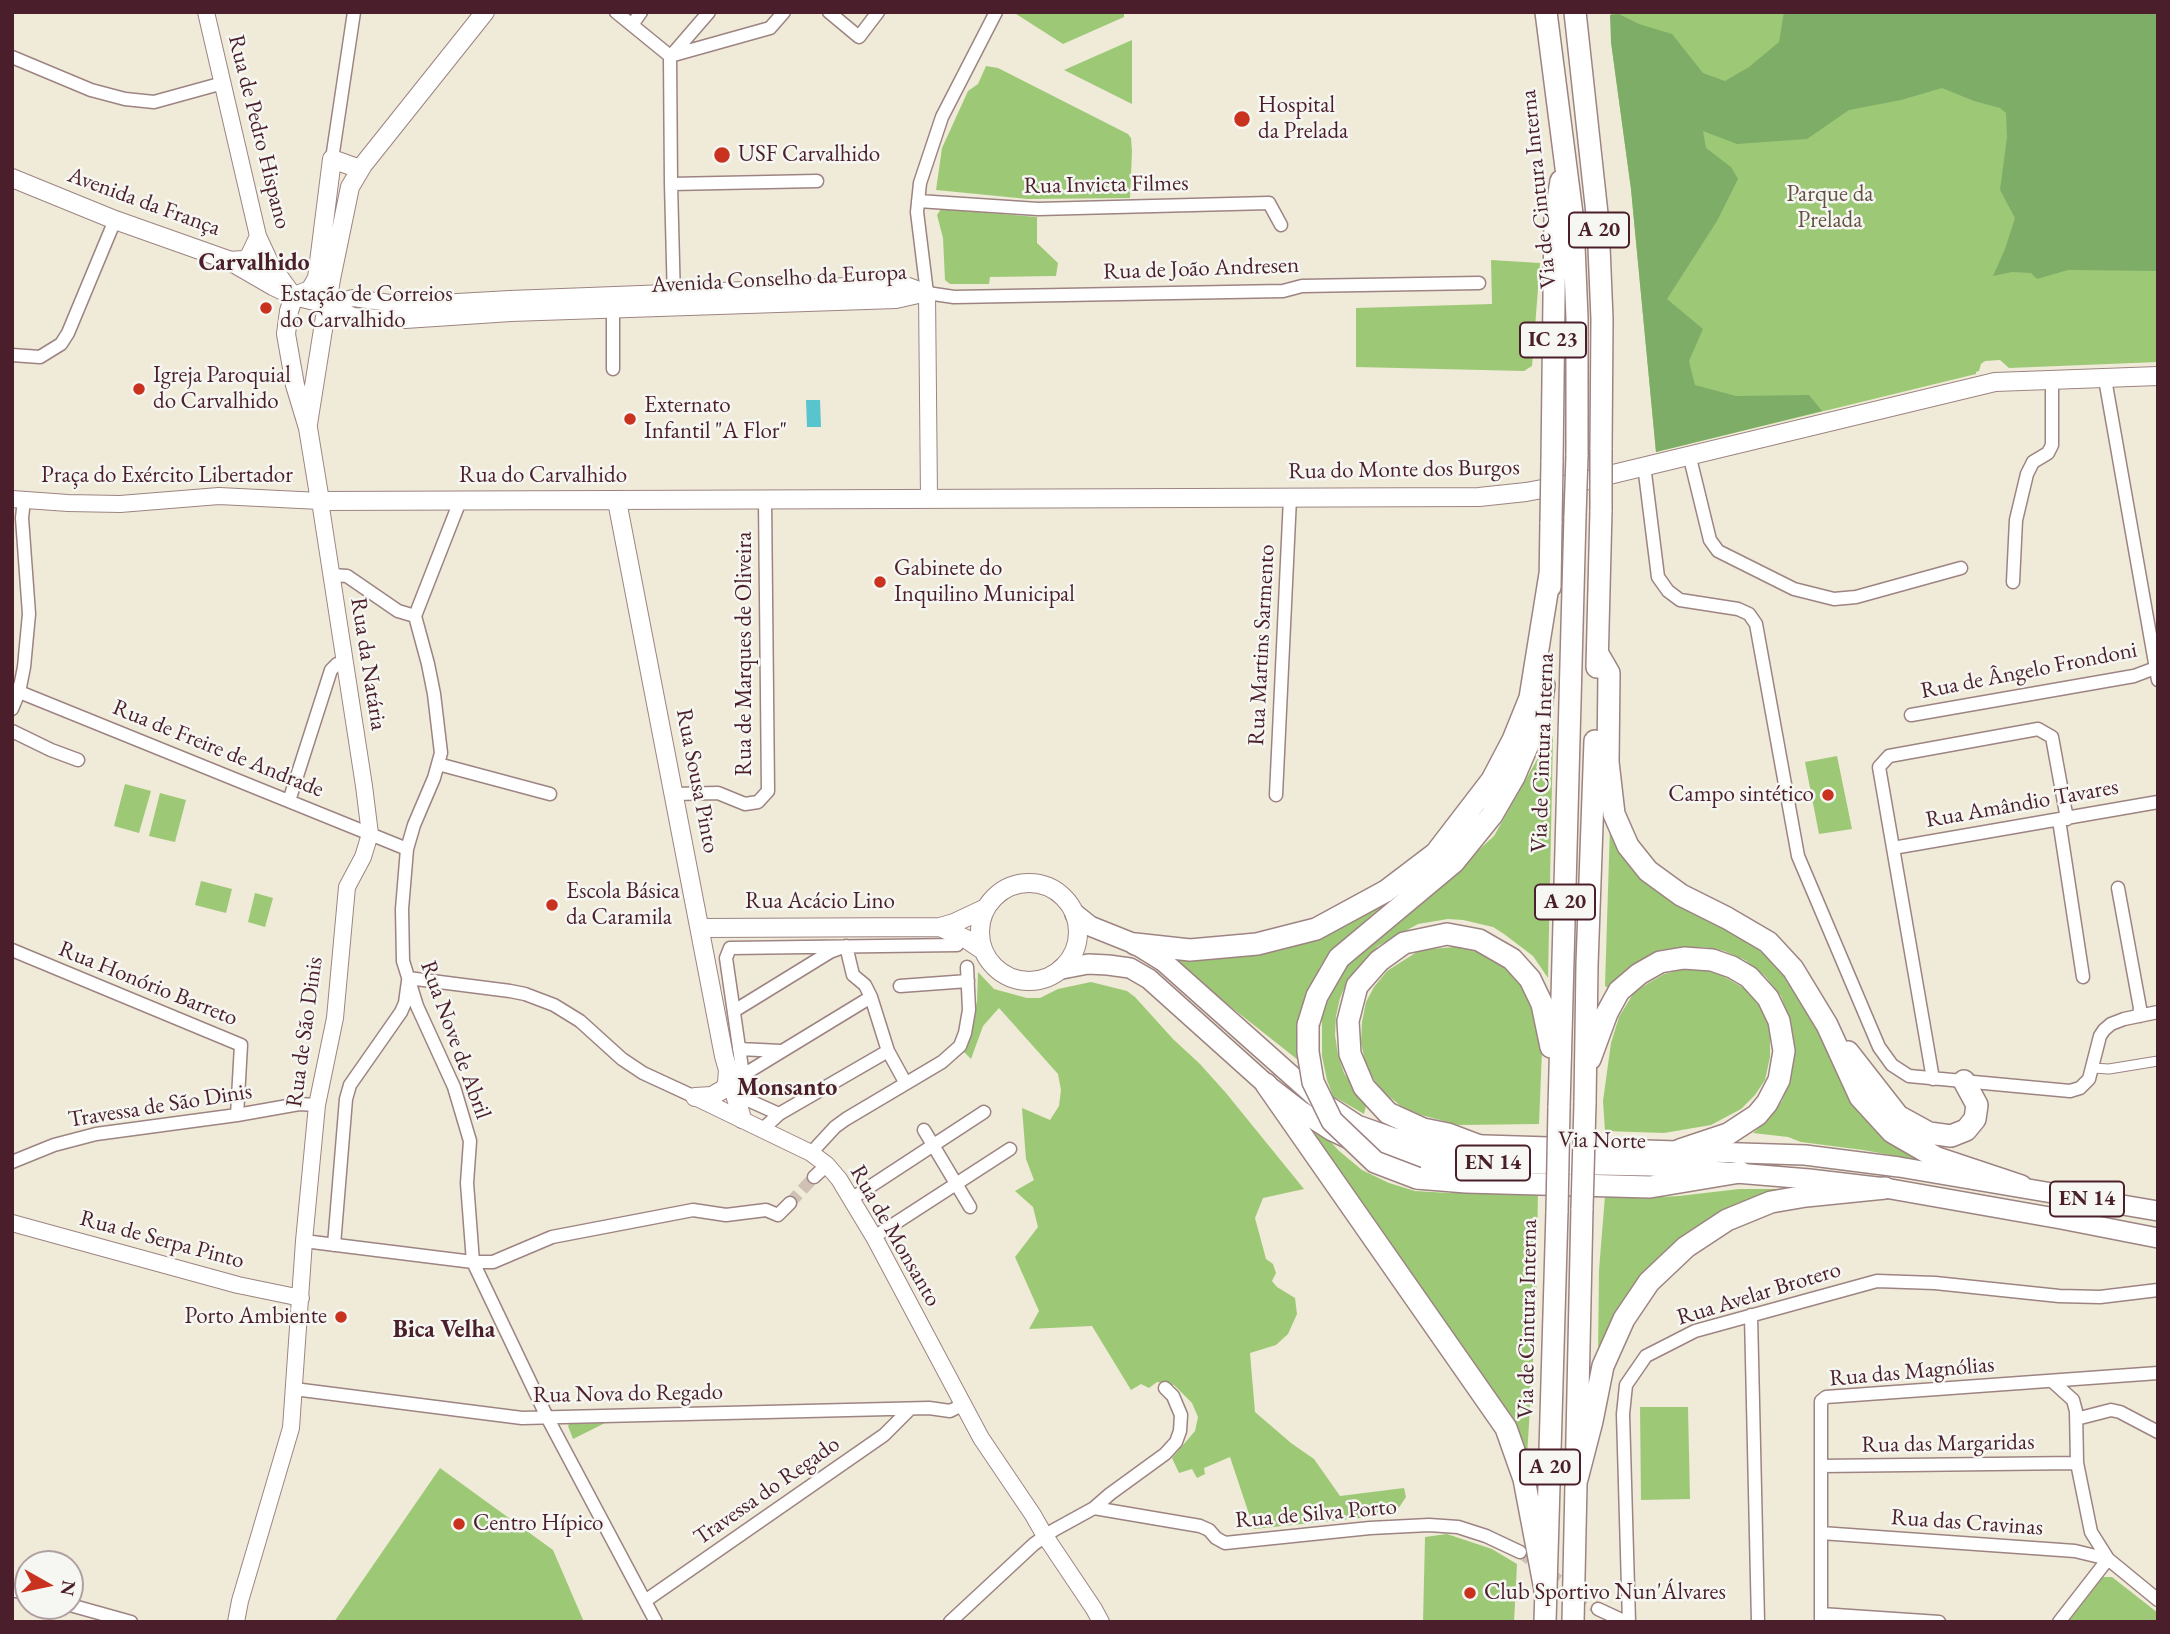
<!DOCTYPE html>
<html>
<head>
<meta charset="utf-8">
<style>
	body { margin:0 }
	#map { position:relative; width:2170px; height:1634px; overflow:hidden; background:#f0ead8; font-family:"EB Garamond",serif }
	canvas { display:block }
	.frame { position:absolute; inset:0; border:14px solid #4a1f2b; pointer-events:none }
	.north { position:absolute; left:14px; top:1550px; width:70px; height:70px; box-sizing:border-box; background:#f6f6f2; border:2px solid #b1a0a2; border-radius:50%; rotate:99deg; font-size:19px; font-weight:700; line-height:28px; text-align:center; color:#4a1f2b }
	.north::after { content:''; display:block; margin:auto; width:24px; height:32px; background:#c8321e; clip-path:polygon(50% 0,100% 100%,50% 72%,0 100%) }
</style>
</head>
<body>
<div id="map">
<canvas width="2170" height="1634"></canvas>
<div class="frame"></div>
<div class="north">N</div>
</div>
<script>
const c = document.querySelector('canvas').getContext('2d');
c.lineJoin = 'round';
function fill(path, color) { c.fillStyle = color; c.fill(path, 'evenodd'); }
const poly = rows => new Path2D(rows.map(r => 'M' + r).join(''));
function trace(path, color, width, dash) { c.strokeStyle = color; c.lineWidth = width; c.lineCap = dash ? 'butt' : 'round'; c.setLineDash(dash || []); c.stroke(path); }
function drawText(font, color, halo, rows, align = 'center') {
  c.font = font + ' "EB Garamond",serif'; c.lineWidth = 5; c.setLineDash([]); c.textBaseline = 'middle'; c.strokeStyle = halo; c.fillStyle = color; for (const [text, x, y, turn = 0] of rows) {
    c.save(); c.translate(x, y); c.rotate((+turn || 0) * Math.PI / 180); c.textAlign = isNaN(turn) ? turn : align; if (halo) c.strokeText(text, 0, 0); c.fillText(text, 0, 0); c.restore();
  }
}
fill(poly([
	[1013,12,1124,12,1124,17,1063,44],
	[1611,12,2158,12,2158,362,2009,368,2000,360,1985,361,1981,364,1979,371,1976,372,1976,374,1656,452,1631,189,1611,42],
	[1132,40,1132,104,1064,70],
	[986,66,998,68,1128,134,1131,138,1132,152,1130,198,1028,199,936,190,942,148,968,91,978,84],
	[941,209,1037,217,1037,243,1058,263,1056,276,990,277,989,284,950,284,945,280,943,238,937,215],
	[1491,260,1540,263,1532,366,1524,371,1356,367,1356,308,1492,304],
	[1553,736,1548,978,1533,956,1504,934,1493,927,1463,920,1448,919,1418,924,1378,946,1346,984,1340,998,1336,1016,1335,1035,1338,1055,1344,1073,1366,1106,1364,1114,1333,1096,1327,1080,1322,1056,1322,1017,1334,984,1349,963,1417,906,1494,836,1538,758],
	[1837,756,1852,829,1819,834,1805,762],
	[125,784,151,791,139,833,114,826],
	[160,793,186,800,175,842,149,836],
	[1610,826,1626,853,1775,962,1786,975,1816,1024,1837,1071,1893,1140,1918,1160,1863,1150,1801,1142,1788,1137,1753,1133,1766,1121,1782,1101,1791,1077,1795,1050,1791,1023,1781,996,1765,976,1745,960,1724,951,1704,947,1675,948,1661,950,1645,958,1628,969,1608,988,1605,986],
	[201,881,232,889,226,913,195,905],
	[1404,891,1373,914,1334,948,1320,967,1302,1009,1297,1032,1298,1060,1164,954,1200,955],
	[255,893,273,898,265,927,248,922],
	[1465,946,1483,952,1503,963,1531,997,1542,1051,1539,1124,1459,1125,1421,1115,1401,1106,1386,1094,1375,1081,1366,1065,1361,1043,1362,1022,1366,1002,1374,987,1387,971,1420,950],
	[1688,968,1712,971,1723,976,1747,990,1756,1002,1766,1016,1770,1034,1770,1057,1765,1080,1755,1095,1741,1109,1711,1125,1664,1133,1605,1131,1603,1101,1611,1043,1619,1017,1633,994,1642,987,1664,974],
	[978,972,994,989,1027,998,1040,998,1058,989,1091,982,1127,991,1135,997,1173,1039,1200,1064,1226,1093,1304,1189,1263,1198,1255,1218,1266,1259,1273,1264,1276,1273,1272,1281,1277,1287,1295,1298,1297,1314,1288,1334,1276,1345,1250,1353,1255,1412,1291,1443,1314,1459,1340,1496,1404,1488,1406,1497,1398,1509,1389,1515,1254,1529,1230,1457,1204,1468,1205,1474,1197,1478,1192,1469,1179,1473,1172,1458,1195,1431,1198,1417,1192,1403,1174,1385,1157,1382,1149,1388,1141,1384,1131,1390,1092,1326,1029,1329,1039,1311,1015,1257,1038,1227,1033,1207,1015,1191,1034,1180,1026,1159,1022,1108,1050,1120,1059,1106,1061,1090,1058,1074,999,1008,983,1026,971,1059,963,1051,977,1002],
	[1299,1120,1323,1133,1338,1150,1362,1170,1389,1183,1415,1191,1449,1193,1538,1192,1536,1311,1527,1456,1493,1397],
	[1739,1189,1797,1189,1759,1195,1741,1202,1717,1215,1676,1242,1649,1269,1598,1355,1599,1270,1605,1196,1642,1198,1679,1196],
	[1640,1407,1688,1407,1690,1499,1641,1500],
	[605,1423,573,1439,568,1426,569,1424],
	[440,1468,553,1550,584,1622,334,1622],
	[1447,1534,1492,1549,1517,1564,1514,1622,1423,1622,1425,1537],
	[2103,1577,2112,1577,2158,1613,2158,1622,2068,1622]
]), '#9dc976');
fill(poly([
	[1784,12,2158,12,2158,271,2068,270,2037,279,2031,273,2012,272,1993,276,2005,249,2015,218,2000,190,2007,137,2006,113,2000,108,1974,101,1942,88,1901,100,1849,110,1807,139,1737,144,1703,131,1706,148,1731,167,1738,179,1717,221,1667,299,1703,329,1689,361,1695,385,1736,396,1809,395,1822,411,1656,452,1631,189,1611,42,1610,15,1619,14,1639,24,1672,34,1703,73,1725,81,1749,67,1779,42]
]), '#7ead67');
fill(poly([
	[806,400,820,400,821,427,807,427]
]), '#57c4ce');
trace(poly([
	[790,1203,814,1177],
	[1520,1552,1598,1609]
]), '#cfc1b5', 12, [12, 6]);
const pedestrian = poly([
	[2092,1068,2109,1069,2158,1061]
]);
const minor = poly([
	[616,12,670,56],
	[829,12,859,37,878,12],
	[996,12,942,117,920,183,917,212,927,293,954,297,1283,291,1302,286,1479,283],
	[632,25,641,12],
	[670,56,671,184,674,301],
	[670,56,770,28,784,12],
	[671,56,709,12],
	[12,57,91,90,125,99,154,102,223,83],
	[332,159,354,12],
	[671,184,817,181],
	[918,201,1038,209,1269,203,1281,225],
	[613,309,613,369],
	[12,355,40,357,61,344,68,333,115,220],
	[2105,379,2158,680],
	[1689,454,1710,540,1718,551,1794,589,1834,599,1856,597,1961,568],
	[1644,465,1658,577,1668,591,1680,600,1738,609,1749,614,1756,624,1798,856,1879,1047,1892,1065,1909,1076,2070,1091,2080,1088,2089,1079,2100,1036,2104,1030,2111,1024,2124,1019,2158,1012],
	[332,575,347,576,398,611,415,616,428,664,434,694,441,753,434,778,414,825,407,849,402,909,403,961,417,1006,454,1087,470,1141,467,1183,473,1262,547,1417,656,1622],
	[2013,582,2016,520,2027,474,2033,462,2048,453,2052,445,2052,379],
	[415,616,460,501],
	[12,689,407,849],
	[12,709,19,692,24,667,29,614,22,518,24,500],
	[1911,715,2134,676,2158,667],
	[12,731,51,750,78,760],
	[438,764,550,794],
	[674,794,718,793,745,804,758,802,768,791,765,500],
	[1276,795,1290,498],
	[289,801,331,670,337,664,345,662],
	[2059,820,2083,977],
	[1893,848,2158,802],
	[2118,888,2140,1008,2139,1016],
	[12,950,241,1045,237,1115],
	[408,978,510,991,525,994,554,1005,580,1021,622,1059,643,1073,695,1097],
	[900,986,968,981],
	[734,1011,830,952,846,946,853,975,865,985,871,997,888,1051],
	[739,1049,781,1051],
	[743,1075,871,997],
	[1933,1079,1879,767,1889,756,2038,729,2052,737,2067,819],
	[779,1114,750,1101,743,1075,726,958,730,948,957,945],
	[763,1129,779,1114,888,1051,905,1082],
	[924,1130,970,1207],
	[811,1153,835,1127,846,1119,942,1062,960,1046,965,1033,969,1010,967,967],
	[12,1162,54,1145,96,1134,237,1115,299,1104,317,1105],
	[814,1177,827,1165],
	[851,1199,984,1112],
	[874,1237,1010,1149],
	[304,1241,473,1262,493,1262,552,1237,693,1210,726,1215,766,1210,778,1215,790,1203],
	[334,1245,346,1099,350,1085,401,1012,405,1003,408,981],
	[1751,1315,1758,1622],
	[2052,1381,2073,1400,2076,1411,2077,1463,2091,1532,2108,1559,2158,1600],
	[294,1389,522,1418,929,1408,950,1411,962,1405],
	[2076,1419,2111,1410,2120,1412,2158,1432],
	[1821,1466,2077,1463],
	[1094,1508,1200,1526,1209,1530,1216,1538,1225,1543,1370,1528,1429,1525,1458,1527,1486,1536,1520,1552],
	[1821,1533,2075,1551,2108,1559],
	[12,1590,28,1594],
	[645,1601,884,1435,909,1410],
	[70,1605,131,1622],
	[1598,1609,1626,1622],
	[1821,1614,1939,1622],
	[950,1622,1034,1544,1054,1530,1094,1508,1110,1494,1165,1454,1176,1442,1180,1431,1181,1415,1173,1396,1165,1388],
	[1629,1622,1623,1414,1626,1385,1646,1356,1695,1331,1877,1281,1935,1283,2059,1296,2100,1297,2158,1290],
	[1821,1622,1821,1401,1826,1397,2158,1373],
	[2059,1622,2108,1559]
]);
const tertiary = poly([
	[206,12,258,236,271,264,294,296],
	[228,260,244,259,249,255,258,236],
	[927,293,929,498],
	[327,304,353,316,405,320,511,313,896,300,927,293],
	[327,304,353,298,405,305,510,299,903,284,927,293],
	[12,499,68,503,120,504,219,496,320,501,364,786,370,834,363,857,347,887,335,1018,317,1105,304,1241,291,1428,240,1601,236,1622],
	[695,1097,811,1153,827,1165,839,1179,874,1237,981,1438,1033,1515,1045,1536,1094,1609,1101,1622],
	[12,1223,238,1285,301,1298]
]);
const secondary = poly([
	[12,178,115,220,228,260,273,286,294,296,327,304],
	[294,296,289,311,286,334,295,385,308,428,320,501,1479,497,1526,492,1580,482,1995,382,2158,376],
	[294,296,310,290,317,278,332,159,360,169],
	[308,424,331,279,350,187,363,165,485,12],
	[617,501,724,1056,742,1119],
	'980 932a49 49 0 1 1 98 0a49 49 0 1 1-98 0Z',
	[940,927,966,939,984,951],
	[701,928,940,927,954,923,986,908],
	[695,1097,712,1096,724,1089,727,1083,728,1070]
]);
const trunk = poly([
	[1075,914,1090,926,1135,944,1164,962,1319,1100,1357,1125,1391,1137,1421,1143,1805,1155,1899,1167,2158,1211],
	[1062,969,1088,964,1108,965,1130,968,1149,979,1266,1084,1301,1111,1332,1131,1375,1151,1439,1162,1651,1166,1809,1179,1885,1188,2061,1219,2158,1238]
]);
const motorway = poly([
	[1546,12,1573,222,1577,318,1577,456],
	[1575,12,1598,223,1602,319,1601,449],
	[1552,462,1555,218,1561,181],
	[1550,587,1551,522],
	[1598,654,1609,673,1608,762,1614,814,1628,846,1648,871,1681,895,1727,918,1768,942,1793,969,1827,1025,1860,1097,1892,1132,1937,1158,2021,1186],
	[1597,667,1601,510],
	[1135,944,1190,950,1257,944,1316,929,1386,891,1436,853,1492,780,1513,740,1530,698,1550,574],
	[1308,1025,1317,996,1339,958,1454,862,1492,815,1514,777,1532,735,1540,715,1544,685],
	[1848,1052,1898,1116,1929,1133,1951,1136,1966,1130,1975,1119,1977,1105,1964,1081],
	[1590,1059,1607,1013,1619,991,1639,974,1660,962,1684,958,1712,960,1732,967,1749,977,1768,998,1779,1021,1784,1051,1779,1080,1767,1103,1757,1115,1728,1134,1680,1150],
	[1266,1084,1506,1428,1524,1479,1546,1595],
	[1585,1103,1587,965,1595,741],
	[1559,1108,1575,516],
	[1477,1145,1448,1134,1423,1129,1388,1113,1364,1087,1350,1054,1348,1021,1357,986,1379,961,1404,943,1447,934,1479,940,1512,959,1530,979,1542,1004,1551,1047],
	[1417,1178,1466,1182,1650,1187,1740,1172],
	[1577,1479,1592,1421,1603,1366,1624,1319,1649,1282,1686,1247,1727,1220,1771,1202,1806,1196,1885,1188],
	[1545,1622,1557,1211],
	[1573,1622,1582,1208]
]);
trace(pedestrian, '#9d8482', 11);
trace(minor, '#9d8482', 15);
trace(tertiary, '#9d8482', 18);
trace(secondary, '#9d8482', 20);
trace(trunk, '#9d8482', 22);
trace(motorway, '#9d8482', 24);
trace(pedestrian, '#fff', 9);
trace(minor, '#fff', 12);
trace(tertiary, '#fff', 16);
trace(secondary, '#fff', 18);
trace(trunk, '#fff', 19);
trace(motorway, '#fff', 21);
const motorwayBridge = poly([
	[1601,510,1601,449],
	[1575,516,1577,456],
	[1551,522,1552,462],
	[1308,1025,1308,1052,1313,1082,1332,1121,1375,1162,1417,1178],
	[1582,1208,1585,1103],
	[1557,1211,1559,1108]
]);
trace(motorwayBridge, '#9d8482', 24, []);
trace(motorwayBridge, '#fff', 21);
for (const [x, y, r, color] of [
	[1242,119,9,"#c8321e"],
	[722,155,9,"#c8321e"],
	[266,308,7,"#c8321e"],
	[139,389,7,"#c8321e"],
	[630,419,7,"#c8321e"],
	[880,582,7,"#c8321e"],
	[1828,795,7,"#c8321e"],
	[552,905,7,"#c8321e"],
	[341,1317,7,"#c8321e"],
	[459,1524,7,"#c8321e"],
	[1470,1593,7,"#c8321e"]
]) { const dot = new Path2D(); dot.arc(x, y, r, 0, 2 * Math.PI); c.fillStyle = color; c.fill(dot); trace(dot, '#f6f6f2', 2.5); }
for (const [x, y, w] of [
	[1599,230,60],
	[1553,340,66],
	[1565,902,60],
	[1493,1163,74],
	[2087,1199,74],
	[1550,1467,60]
]) { const box = new Path2D(); box.roundRect(x - w / 2, y - 17.5, w, 35, 5); c.fillStyle = '#f6f6f2'; c.fill(box); trace(box, '#4a1f2b', 2); }
drawText('bold 21px', '#4a1f2b', null, [
	["A 20",1599,230],
	["IC 23",1553,340],
	["A 20",1565,902],
	["EN 14",1493,1163],
	["EN 14",2087,1199],
	["A 20",1550,1467]
]);
drawText('23px', '#4a1f2b', '#f6f6f2', [
	["Hospital",1258,106],
	["da Prelada",1258,132],
	["USF Carvalhido",738,155],
	["Estação de Correios",280,295],
	["do Carvalhido",280,321],
	["Igreja Paroquial",153,376],
	["do Carvalhido",153,402],
	["Externato",644,406],
	["Infantil \"A Flor\"",644,432],
	["Gabinete do",894,569],
	["Inquilino Municipal",894,595],
	["Campo sintético",1814,795,"right"],
	["Escola Básica",566,892],
	["da Caramila",566,918],
	["Porto Ambiente",327,1317,"right"],
	["Centro Hípico",473,1524],
	["Club Sportivo Nun'Álvares",1484,1593]
], 'left');
drawText('23px', '#4a1f2b', '#f6f6f2', [
	["Rua de Pedro Hispano",259,132,76],
	["Rua Invicta Filmes",1106,185,-1],
	["Via de Cintura Interna",1539,189,-96],
	["Avenida da França",144,202,20],
	["Rua de João Andresen",1201,269,-2],
	["Avenida Conselho da Europa",779,279,-3],
	["Rua do Monte dos Burgos",1404,470,-1],
	["Praça do Exército Libertador",167,476],
	["Rua do Carvalhido",543,476],
	["Rua Martins Sarmento",1262,645,-87],
	["Rua de Marques de Oliveira",745,654,-90],
	["Rua da Natária",368,664,81],
	["Rua de Ângelo Frondoni",2029,671,-11],
	["Rua de Freire de Andrade",218,749,22],
	["Via de Cintura Interna",1543,753,-88],
	["Rua Sousa Pinto",697,781,79],
	["Rua Amândio Tavares",2022,804,-10],
	["Rua Acácio Lino",820,902],
	["Rua Honório Barreto",148,984,22],
	["Rua de São Dinis",305,1032,-82],
	["Rua Nove de Abril",455,1040,70],
	["Travessa de São Dinis",160,1106,-9],
	["Via Norte",1602,1141,1],
	["Rua de Monsanto",895,1236,60],
	["Rua de Serpa Pinto",162,1240,15],
	["Rua Avelar Brotero",1759,1294,-17],
	["Via de Cintura Interna",1528,1319,-89],
	["Rua das Magnólias",1912,1372,-5],
	["Rua Nova do Regado",628,1394,-1],
	["Rua das Margaridas",1948,1444,-1],
	["Travessa do Regado",767,1491,-35],
	["Rua de Silva Porto",1316,1514,-5],
	["Rua das Cravinas",1967,1523,4]
]);
drawText('23px', '#635242', '#f6f6f2', [
	["Parque da",1830,195],
	["Prelada",1830,221]
]);
drawText('bold 24px', '#4a1f2b', '#f6f6f2', [
	["Carvalhido",254,263],
	["Monsanto",787,1088],
	["Bica Velha",444,1330]
]);
</script>
</body>
</html>
